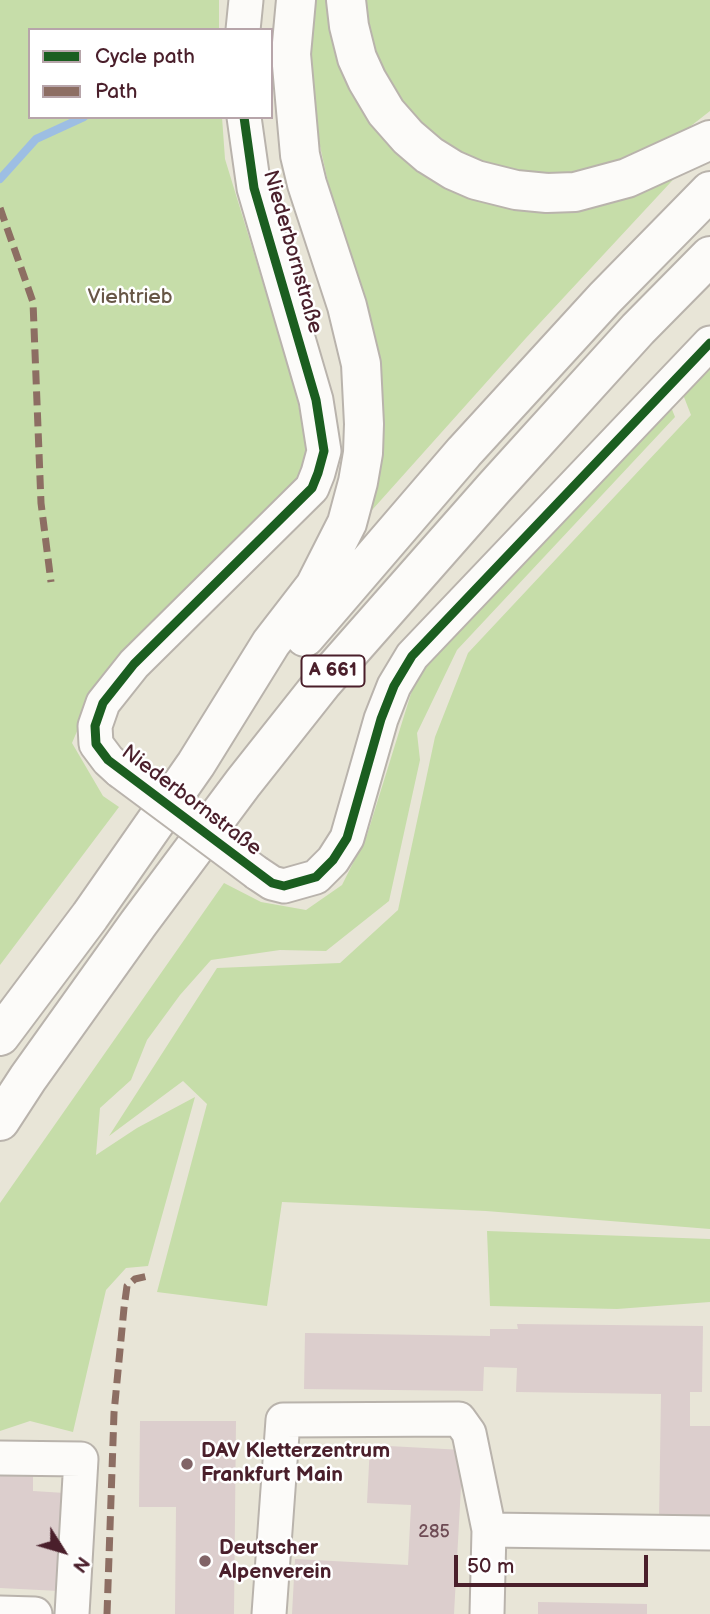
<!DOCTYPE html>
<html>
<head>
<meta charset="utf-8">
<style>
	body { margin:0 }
	#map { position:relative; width:710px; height:1614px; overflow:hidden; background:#e8e5d7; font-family:"Balsamiq Sans",sans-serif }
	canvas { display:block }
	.legend { position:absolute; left:28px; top:28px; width:245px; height:91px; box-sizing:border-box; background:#fff; border:2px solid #b7a5aa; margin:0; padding:9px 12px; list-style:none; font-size:21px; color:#4a1f2b }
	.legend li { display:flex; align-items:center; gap:14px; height:35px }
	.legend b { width:35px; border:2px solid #b7a5aa }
	.north { position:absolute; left:28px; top:1516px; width:70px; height:70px; -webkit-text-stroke:5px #fff; paint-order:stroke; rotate:127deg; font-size:19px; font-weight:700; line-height:28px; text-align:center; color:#4a1f2b }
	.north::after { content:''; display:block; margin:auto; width:24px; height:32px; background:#4a1f2b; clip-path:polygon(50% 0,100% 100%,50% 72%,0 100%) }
	.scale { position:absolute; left:454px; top:1555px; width:194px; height:32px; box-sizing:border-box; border:4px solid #4a1f2b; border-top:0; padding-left:9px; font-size:21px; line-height:24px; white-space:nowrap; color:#4a1f2b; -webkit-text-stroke:5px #fff; paint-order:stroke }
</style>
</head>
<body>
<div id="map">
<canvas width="710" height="1614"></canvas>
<ul class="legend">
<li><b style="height:9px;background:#1b5e20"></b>Cycle path</li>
<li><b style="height:9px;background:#8d6e63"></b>Path</li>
</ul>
<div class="north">N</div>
<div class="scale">50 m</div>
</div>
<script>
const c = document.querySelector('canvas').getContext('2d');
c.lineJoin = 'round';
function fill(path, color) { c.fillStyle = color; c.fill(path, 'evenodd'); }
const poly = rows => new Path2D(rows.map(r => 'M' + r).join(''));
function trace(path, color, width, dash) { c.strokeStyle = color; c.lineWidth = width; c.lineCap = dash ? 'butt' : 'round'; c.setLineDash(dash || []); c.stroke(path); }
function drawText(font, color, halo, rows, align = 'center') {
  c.font = font + ' "Balsamiq Sans",sans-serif'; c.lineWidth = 5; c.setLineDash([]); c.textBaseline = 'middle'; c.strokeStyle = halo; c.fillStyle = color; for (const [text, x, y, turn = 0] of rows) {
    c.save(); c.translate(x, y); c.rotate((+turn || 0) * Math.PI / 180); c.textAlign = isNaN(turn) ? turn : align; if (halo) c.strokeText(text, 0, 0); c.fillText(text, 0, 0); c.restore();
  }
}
fill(poly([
	[0,0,219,0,219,30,30,30,30,117,222,117,225,159,293,381,309,454,294,486,92,696,72,743,103,796,119,807,0,965],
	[316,0,327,0,334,32,421,168,470,199,517,209,683,169,526,338,364,519,342,246,307,87],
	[365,0,710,0,710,111,687,129,610,165,542,177,477,166,427,132,390,85,365,29],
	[710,362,710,1229,486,1211,282,1202,267,1306,157,1292,207,1104,183,1081,109,1136,217,968,340,963,398,910,435,737,468,653,691,415,682,392],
	[669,402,675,417,457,650,417,733,420,760,389,901,326,951,280,950,211,960,180,995,147,1040,131,1080,100,1108,96,1155,137,1128,195,1097,148,1266,126,1268,106,1290,73,1432,30,1421,0,1431,0,1203,224,883,261,902,306,910,342,885,367,835,418,671],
	[487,1231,710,1239,710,1302,617,1309,490,1306]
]), '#c6dda9');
trace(poly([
	[0,179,36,139,84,117]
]), '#9dbee3', 8);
fill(poly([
	[517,1324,703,1326,702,1392,690,1392,690,1426,710,1426,710,1521,659,1521,661,1394,516,1392,517,1368,484,1367,483,1391,304,1389,305,1333,490,1336,490,1329,518,1329],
	[140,1421,236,1421,234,1614,175,1614,176,1507,139,1507],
	[370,1445,463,1450,454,1614,292,1614,295,1559,408,1565,411,1505,367,1503],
	[0,1471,33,1473,33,1491,65,1493,59,1591,0,1588],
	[538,1602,647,1604,647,1614,538,1614]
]), '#dccecd');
const minor = poly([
	[243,30,246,0],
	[120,771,108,760,96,744,95,726,103,703,134,664,312,488,318,473,324,451,316,400,254,188,244,117],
	[257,873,272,883,284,886,316,877,333,860,347,838,381,719,394,686,412,656,710,343],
	[0,1458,81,1459,72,1614],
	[489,1530,710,1533],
	[0,1613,35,1614],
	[269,1614,283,1420,459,1419,469,1433,489,1530,487,1614]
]);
const highway = poly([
	[346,0,349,26,357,58,367,80,386,112,408,137,429,155,453,170,476,180,516,190,547,193,575,192,627,178,710,140],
	[305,637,464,452,605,298,710,191],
	[0,1036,90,916,196,764,271,643,315,586,347,523,358,482,363,453,364,424,361,364,347,306,307,184,300,155,291,54,296,0],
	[0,1121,28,1078,138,924,243,783,323,682,493,489,638,329,710,256]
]);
trace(minor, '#b9b3ac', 37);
trace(highway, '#b9b3ac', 42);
trace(minor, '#fcfbf9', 33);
trace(highway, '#fcfbf9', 38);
const minorBridge = poly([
	[120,771,257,873]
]);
trace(minorBridge, '#b9b3ac', 37, []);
trace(minorBridge, '#fcfbf9', 33);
trace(poly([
	[0,208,33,302,41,503,51,582],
	[107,1614,114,1413,124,1308,127,1286,135,1279,148,1276]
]), '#8d6e63', 7, [14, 7]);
trace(poly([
	[244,117,254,188,316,400,324,451,318,473,312,488,134,664,103,703,95,726,96,744,108,760,272,883,284,886,316,877,333,860,347,838,381,719,394,686,412,656,710,343]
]), '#1b5e20', 9);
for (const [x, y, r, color] of [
	[187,1464,7,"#816467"],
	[205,1561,7,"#816467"]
]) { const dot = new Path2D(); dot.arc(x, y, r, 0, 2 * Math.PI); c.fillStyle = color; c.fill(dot); trace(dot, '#fff', 2.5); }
drawText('18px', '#6e4b54', null, [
	["285",434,1532]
]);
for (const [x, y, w] of [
	[333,671,63]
]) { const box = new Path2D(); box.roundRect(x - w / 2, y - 15.5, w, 31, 5); c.fillStyle = '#fff'; c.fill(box); trace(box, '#4a1f2b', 2); }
drawText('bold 19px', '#4a1f2b', null, [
	["A 661",333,671]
]);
drawText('21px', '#4a1f2b', '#fff', [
	["Niederbornstraße",292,252,74],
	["Niederbornstraße",191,801,37]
]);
drawText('21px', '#675646', '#fff', [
	["Viehtrieb",130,298]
]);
drawText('bold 21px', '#4a1f2b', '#fff', [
	["DAV Kletterzentrum",201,1452],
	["Frankfurt Main",201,1476],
	["Deutscher",219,1549],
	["Alpenverein",219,1573]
], 'left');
</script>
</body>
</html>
